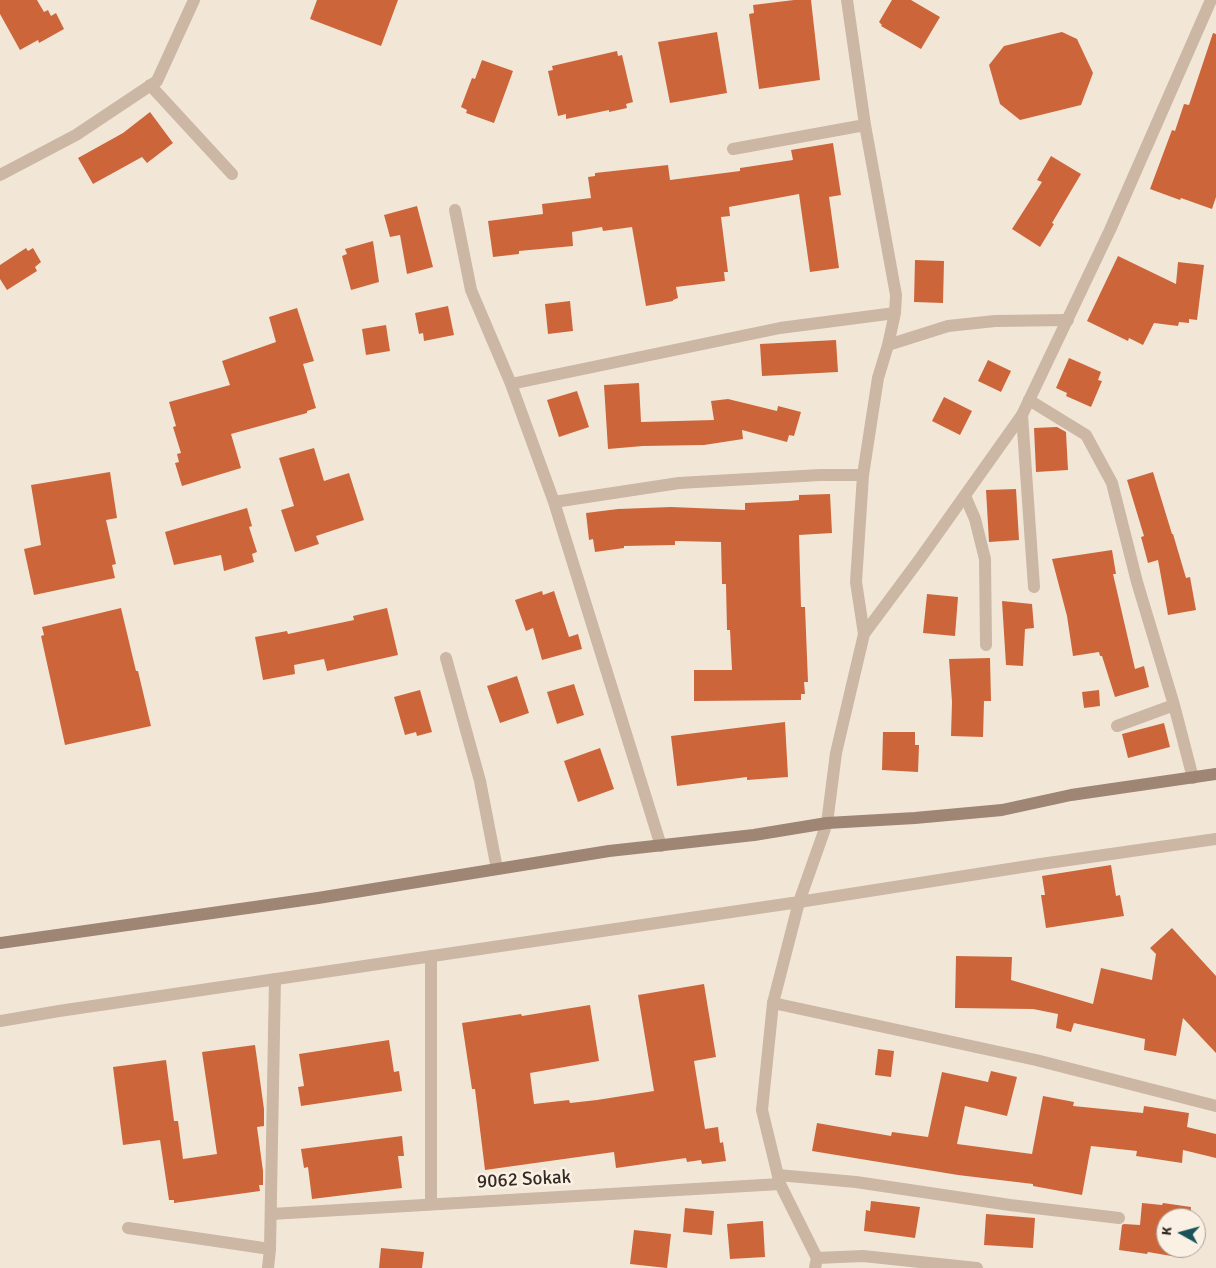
<!DOCTYPE html>
<html>
<head>
<meta charset="utf-8">
<style>
	body { margin:0 }
	#map { position:relative; width:1216px; height:1268px; overflow:hidden; background:#f2e7d7; font-family:Signika,sans-serif }
	canvas { display:block }
	.north { position:absolute; left:1156px; top:1208px; width:50px; height:50px; box-sizing:border-box; background:#faf1e4; border:1px solid #aba298; border-radius:50%; rotate:277deg; font-size:14px; font-weight:700; line-height:20px; text-align:center; color:#352b25 }
	.north::after { content:''; display:block; margin:auto; width:18px; height:22px; background:#195259; clip-path:polygon(50% 0,100% 100%,50% 72%,0 100%) }
</style>
</head>
<body>
<div id="map">
<canvas width="1216" height="1268"></canvas>
<div class="north">K</div>
</div>
<script>
const c = document.querySelector('canvas').getContext('2d');
c.lineJoin = 'round';
function fill(path, color) { c.fillStyle = color; c.fill(path, 'evenodd'); }
const poly = rows => new Path2D(rows.map(r => 'M' + r).join(''));
function trace(path, color, width, dash) { c.strokeStyle = color; c.lineWidth = width; c.lineCap = dash ? 'butt' : 'round'; c.setLineDash(dash || []); c.stroke(path); }
function drawText(font, color, halo, rows, align = 'center') {
  c.font = font + ' Signika,sans-serif'; c.lineWidth = 5; c.setLineDash([]); c.textBaseline = 'middle'; c.strokeStyle = halo; c.fillStyle = color; for (const [text, x, y, turn = 0] of rows) {
    c.save(); c.translate(x, y); c.rotate((+turn || 0) * Math.PI / 180); c.textAlign = isNaN(turn) ? turn : align; if (halo) c.strokeText(text, 0, 0); c.fillText(text, 0, 0); c.restore();
  }
}
fill(poly([
	[0,0,37,0,44,12,48,10,51,16,56,13,64,29,39,43,38,40,20,50,0,14],
	[317,0,398,0,381,46,310,19],
	[794,0,811,0,820,80,759,89,749,14,754,13,753,5],
	[892,0,911,0,940,17,921,49,881,26,882,25,879,22],
	[717,32,727,93,670,103,658,42],
	[1062,32,1077,39,1093,73,1081,105,1020,120,1000,104,989,65,1004,46],
	[1213,33,1216,34,1216,197,1212,209,1181,198,1180,200,1150,189,1172,130,1175,131,1184,104,1189,105],
	[617,51,618,56,622,55,633,102,626,104,627,108,609,112,609,110,566,119,566,114,558,116,548,71,553,70,552,66],
	[482,60,513,71,494,123,466,113,467,110,461,107,472,78,475,79],
	[150,112,173,143,147,163,142,157,93,184,78,158,123,133],
	[833,143,841,195,829,197,839,268,810,272,799,194,729,207,730,216,721,217,728,272,724,272,725,281,676,287,678,298,673,300,673,301,646,306,632,227,603,231,602,227,572,232,573,246,519,251,519,254,493,257,488,221,543,214,542,204,591,198,588,177,595,176,595,173,668,165,670,180,740,171,740,168,793,160,791,150],
	[1051,156,1081,174,1052,223,1054,224,1040,247,1012,229,1042,182,1037,180],
	[417,206,433,267,407,274,400,235,390,237,384,215],
	[373,241,379,282,351,290,342,256,347,254,345,249],
	[26,248,28,251,33,248,41,262,35,267,37,271,7,290,0,279,0,265],
	[1118,256,1176,284,1178,262,1204,265,1197,320,1189,319,1189,323,1179,322,1178,326,1154,323,1143,345,1129,338,1128,341,1087,321],
	[915,260,944,261,943,303,914,302],
	[570,301,573,331,548,334,545,304],
	[448,306,454,335,424,341,423,333,419,334,415,313],
	[297,308,314,361,303,364,316,408,307,411,307,413,231,434,241,468,182,486,175,463,179,462,177,454,181,453,173,427,176,426,169,402,230,385,222,361,276,342,269,317],
	[386,325,390,351,366,355,362,329],
	[836,340,838,372,762,376,760,344],
	[1069,358,1101,372,1098,380,1102,381,1091,407,1066,396,1067,393,1056,388],
	[988,360,1011,371,1001,392,978,381],
	[639,383,641,422,714,420,711,401,728,399,777,411,778,406,801,412,794,436,789,435,787,442,742,430,743,439,704,445,643,446,608,449,604,385],
	[577,391,589,427,559,437,547,400],
	[944,397,972,411,960,435,932,421],
	[1057,427,1066,432,1068,470,1036,472,1034,428],
	[314,448,324,481,349,473,364,520,316,536,319,544,295,552,281,510,294,506,279,458],
	[110,472,117,518,106,520,116,564,112,565,115,578,34,595,24,549,41,545,31,485],
	[1153,472,1172,534,1173,534,1186,578,1190,577,1196,610,1168,615,1158,560,1148,563,1141,537,1144,536,1127,480],
	[1016,489,1019,540,989,542,986,490],
	[830,494,832,533,799,535,801,607,805,607,808,682,804,682,805,694,801,694,801,700,694,701,694,670,732,670,730,630,727,630,726,584,722,584,721,542,675,541,675,545,624,546,624,548,595,552,593,539,589,540,586,513,618,509,671,507,745,510,745,503,790,501,799,500,799,495],
	[247,508,252,526,249,527,257,552,252,554,254,562,224,571,221,555,174,565,165,532],
	[1112,550,1116,574,1113,574,1135,669,1144,666,1149,687,1115,697,1102,656,1100,656,1099,652,1073,656,1067,616,1052,559],
	[542,591,543,595,554,591,569,637,578,634,582,649,542,660,533,628,526,631,515,600],
	[927,594,958,597,955,636,923,633],
	[1002,601,1032,604,1034,628,1025,629,1023,666,1006,665],
	[121,608,136,671,138,671,151,726,65,745,41,636,44,635,42,627],
	[387,608,398,655,327,671,324,659,294,665,295,674,263,680,255,637,287,631,288,634,354,620,353,616],
	[990,658,991,701,984,701,983,737,951,736,952,702,949,659],
	[517,676,529,713,500,723,487,686],
	[574,684,584,715,557,724,547,692],
	[420,690,432,732,417,736,416,732,405,735,394,697],
	[1099,690,1100,706,1084,708,1082,692],
	[785,722,788,777,747,780,747,777,677,786,671,736],
	[1164,723,1170,747,1128,758,1122,734],
	[883,732,915,732,915,745,919,745,918,772,882,770],
	[600,748,614,789,578,802,564,761],
	[1111,865,1116,896,1120,895,1124,916,1046,928,1041,895,1045,895,1042,876],
	[1172,928,1216,976,1216,1053,1183,1018,1176,1056,1144,1050,1145,1039,1074,1023,1071,1032,1056,1028,1058,1014,1033,1009,955,1008,956,956,1012,957,1011,980,1093,1004,1101,968,1152,980,1156,954,1150,948],
	[704,984,716,1057,694,1061,705,1129,718,1127,720,1143,723,1142,726,1161,702,1164,701,1160,687,1162,686,1158,616,1168,614,1152,485,1170,475,1089,472,1089,462,1023,521,1014,522,1016,590,1005,599,1061,530,1073,534,1104,569,1100,570,1103,597,1100,654,1091,638,995],
	[389,1040,394,1072,399,1071,402,1091,301,1106,298,1087,304,1086,299,1054],
	[255,1045,264,1109,264,1126,257,1127,263,1171,263,1185,259,1185,260,1191,174,1203,174,1200,169,1200,160,1140,123,1145,113,1067,166,1060,174,1121,178,1121,183,1159,217,1154,202,1052],
	[878,1049,894,1051,891,1077,875,1075],
	[991,1071,1017,1077,1007,1116,965,1106,957,1144,1032,1154,1043,1096,1074,1102,1073,1106,1143,1113,1144,1106,1189,1113,1187,1127,1216,1134,1216,1158,1183,1150,1182,1163,1136,1156,1137,1151,1091,1146,1082,1195,1033,1186,1033,1184,958,1175,812,1151,817,1123,891,1136,892,1132,928,1137,942,1072,988,1082],
	[402,1136,404,1156,398,1156,402,1188,312,1199,308,1167,304,1168,301,1149],
	[871,1201,920,1207,915,1238,864,1231,866,1210,870,1211],
	[1142,1203,1162,1205,1163,1203,1191,1207,1190,1218,1166,1218,1166,1248,1185,1248,1183,1258,1148,1252,1147,1254,1119,1250,1122,1225,1124,1224,1140,1225],
	[685,1208,714,1211,712,1235,683,1232],
	[986,1214,1035,1218,1033,1248,984,1245],
	[763,1221,765,1257,730,1259,727,1224],
	[634,1230,671,1234,667,1268,630,1264],
	[381,1248,424,1252,422,1268,379,1268]
]), '#cd653b');
trace(poly([
	[847,0,865,125,896,295,895,313,888,345,878,378,863,475,856,582,864,634],
	[150,85,232,174],
	[733,149,865,125],
	[0,175,76,135,157,81,194,0],
	[455,210,471,290,511,384,554,502,661,846],
	[888,345,948,326,995,321,1068,320],
	[511,384,780,328,895,313],
	[1029,400,1086,435,1112,483,1137,582,1174,705,1193,778],
	[1022,415,1034,587],
	[965,496,975,519,985,559,986,645],
	[554,502,679,483,820,475,863,475],
	[446,658,480,781,497,869],
	[1117,726,1174,705],
	[773,1003,1036,1060,1216,1106],
	[778,1175,856,1182,1010,1205,1119,1218],
	[431,1204,431,956],
	[271,1214,780,1184],
	[128,1228,270,1249],
	[817,1258,863,1256,977,1268],
	[268,1268,270,1249,275,979]
]), '#cbb7a3', 12);
trace(poly([
	[0,1021,59,1011,799,902,1041,864,1216,839],
	[815,1268,817,1258,780,1184,762,1110,773,1003,799,902,827,823,836,753,864,634,919,560,1022,415,1110,230,1211,0]
]), '#cbb7a3', 12);
trace(poly([
	[0,943,318,898,609,851,754,835,827,823,915,818,1002,810,1071,795,1216,774]
]), '#9e8574', 12);
drawText('19px', '#352b25', '#faf1e4', [
	["9062 Sokak",524,1180,-3]
]);
</script>
</body>
</html>
